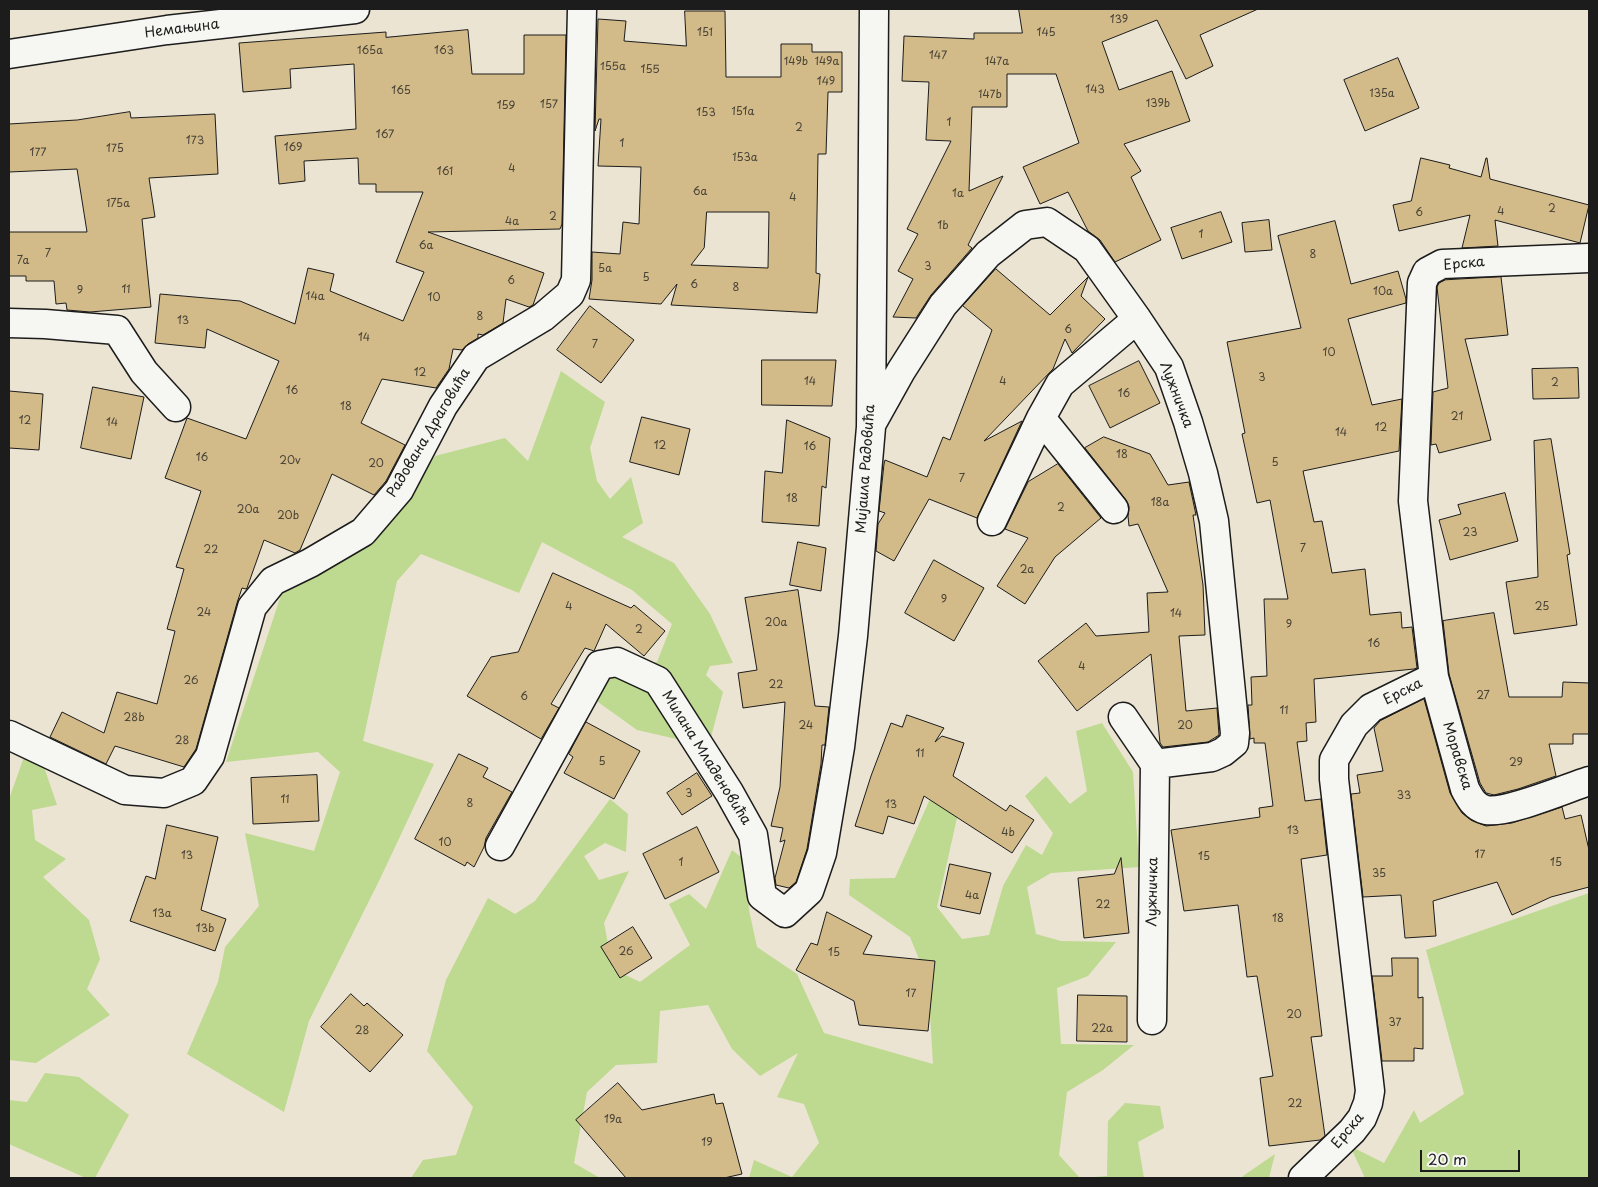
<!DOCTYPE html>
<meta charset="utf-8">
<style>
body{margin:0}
#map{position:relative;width:1598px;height:1187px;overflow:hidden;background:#ebe4d2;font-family:"Playpen Sans",sans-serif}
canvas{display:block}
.frame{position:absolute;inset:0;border:10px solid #1c1c1c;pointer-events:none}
.scale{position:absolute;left:1420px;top:1150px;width:100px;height:22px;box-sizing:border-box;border:2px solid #1c1c1c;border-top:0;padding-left:6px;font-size:15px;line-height:18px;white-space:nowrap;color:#1c1c1c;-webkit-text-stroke:4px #f6f6f2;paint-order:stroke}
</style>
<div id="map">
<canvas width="1598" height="1187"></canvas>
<div class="frame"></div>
<div class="scale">20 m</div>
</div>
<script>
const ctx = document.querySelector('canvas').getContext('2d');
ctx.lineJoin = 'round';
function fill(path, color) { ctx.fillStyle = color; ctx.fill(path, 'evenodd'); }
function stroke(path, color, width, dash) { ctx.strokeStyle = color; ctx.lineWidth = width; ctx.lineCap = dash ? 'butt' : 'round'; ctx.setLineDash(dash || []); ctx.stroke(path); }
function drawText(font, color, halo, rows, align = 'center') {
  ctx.font = font + ' "Playpen Sans",sans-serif'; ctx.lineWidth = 4.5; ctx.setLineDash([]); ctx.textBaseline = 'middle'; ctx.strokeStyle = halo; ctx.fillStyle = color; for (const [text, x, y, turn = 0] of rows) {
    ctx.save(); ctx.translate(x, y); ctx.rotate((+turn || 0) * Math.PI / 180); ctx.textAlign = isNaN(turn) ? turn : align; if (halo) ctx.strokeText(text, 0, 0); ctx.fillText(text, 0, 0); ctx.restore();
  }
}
fill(new Path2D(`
 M 561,371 L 605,402 L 590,448 L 597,481 L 610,499 L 631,477 L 643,523 L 622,537 L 674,563 L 710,614 L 733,663 L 710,666 L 706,675 L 723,692 L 711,737 L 681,740 L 637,730 L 598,702 L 597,674 L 657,662 L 672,624 L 632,590 L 542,542 L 519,593 L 421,554 L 397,581 L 363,741 L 434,764 L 380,879 L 309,1021 L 284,1112 L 187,1054 L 218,982 L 225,947 L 259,906 L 245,833 L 314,851 L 340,772 L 318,752 L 226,762 L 281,595 L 332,564 L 385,526 L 435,456 L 505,438 L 528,461 Z
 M 1102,723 L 1133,772 L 1139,867 L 1051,873 L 1027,887 L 1036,934 L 1061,941 L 1116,942 L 1088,976 L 1057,988 L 1061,1044 L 1134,1045 L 1103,1070 L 1067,1092 L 1059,1155 L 1080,1178 L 1107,1176 L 1108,1121 L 1125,1103 L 1160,1106 L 1164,1128 L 1138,1142 L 1144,1178 L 749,1178 L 754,1160 L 792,1177 L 819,1143 L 804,1104 L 777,1097 L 798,1053 L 760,1076 L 732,1049 L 708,1005 L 660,1011 L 657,1063 L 616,1065 L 587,1092 L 574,1163 L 600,1178 L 411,1178 L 423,1160 L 456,1155 L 473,1107 L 427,1051 L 446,980 L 488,898 L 515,914 L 535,901 L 610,799 L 628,814 L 626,852 L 605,843 L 584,856 L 599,880 L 629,871 L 604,923 L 613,969 L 640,982 L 690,945 L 669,904 L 689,894 L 706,909 L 732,850 L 745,860 L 749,910 L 757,947 L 797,974 L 824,1033 L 933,1064 L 928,981 L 910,937 L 849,895 L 850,879 L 895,878 L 930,799 L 959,809 L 937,907 L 962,939 L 989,935 L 1003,886 L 1026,845 L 1042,855 L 1053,833 L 1025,796 L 1046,776 L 1070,804 L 1087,791 L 1076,731 Z
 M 24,757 L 43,764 L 57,805 L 32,810 L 35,840 L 66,859 L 43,877 L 89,920 L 100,959 L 87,989 L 110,1015 L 36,1063 L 9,1060 L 9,799 Z
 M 1589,893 L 1589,1178 L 1365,1178 L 1350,1146 L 1384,1163 L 1414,1110 L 1420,1123 L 1464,1094 L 1426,950 Z
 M 45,1073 L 79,1077 L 129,1115 L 95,1178 L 86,1178 L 9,1144 L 9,1100 L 27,1102 Z
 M 1275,1154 L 1269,1178 L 1242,1178 L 1243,1176 Z`), '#bed990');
const building = new Path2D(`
 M 1019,9 L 1258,9 L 1200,35 L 1213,66 L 1186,79 L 1157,20 L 1102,42 L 1119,90 L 1172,71 L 1190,121 L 1124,144 L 1141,171 L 1131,177 L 1161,240 L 1115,262 L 1100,240 L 1088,231 L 1068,192 L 1040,204 L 1023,167 L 1079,143 L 1056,74 L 1007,74 L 1007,107 L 972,107 L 969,191 L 1003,176 L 968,245 L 972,248 L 931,295 L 916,318 L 893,317 L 913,279 L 898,271 L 918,234 L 907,229 L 951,141 L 926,140 L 929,82 L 902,81 L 904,36 L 974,39 L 974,33 L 1022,33 Z
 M 685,11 L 725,11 L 726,77 L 781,77 L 781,44 L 812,44 L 812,52 L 842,52 L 842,92 L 828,92 L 826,154 L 818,154 L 816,273 L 820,274 L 817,313 L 671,305 L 677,284 L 661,304 L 589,299 L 592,280 L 592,252 L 620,254 L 623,222 L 639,224 L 641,167 L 598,166 L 601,119 L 599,119 L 595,131 L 598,19 L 626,21 L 624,41 L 686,46 ZM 707,212 L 769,212 L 768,268 L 691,265 L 704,248 Z
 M 468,30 L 472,74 L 524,74 L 524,35 L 566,35 L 562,224 L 560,229 L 428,232 L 544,273 L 533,305 L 529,307 L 506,299 L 503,323 L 483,335 L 478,334 L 478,338 L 468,344 L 462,350 L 453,349 L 449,369 L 436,388 L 382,379 L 361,423 L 405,445 L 386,481 L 374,495 L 332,474 L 300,550 L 295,553 L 264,540 L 247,588 L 246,589 L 242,588 L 237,603 L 196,749 L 184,767 L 115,746 L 106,764 L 50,737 L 62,712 L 104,733 L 117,692 L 157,704 L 175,631 L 167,629 L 184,569 L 176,567 L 201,491 L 165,478 L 187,418 L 246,439 L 279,361 L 207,329 L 205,348 L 155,343 L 160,294 L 240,301 L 295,324 L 308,268 L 334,274 L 330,291 L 403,321 L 424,272 L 396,262 L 423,192 L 376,192 L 376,184 L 359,184 L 358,158 L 304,161 L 305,181 L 279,184 L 275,136 L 356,129 L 354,64 L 290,69 L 291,88 L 243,92 L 239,43 L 386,32 L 386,37 Z
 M 1398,58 L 1419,108 L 1365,131 L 1344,80 Z
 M 130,112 L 131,118 L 215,114 L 218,174 L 149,178 L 155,217 L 142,219 L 151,307 L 90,312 L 67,310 L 66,303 L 56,304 L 54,281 L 26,281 L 26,276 L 9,276 L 9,232 L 87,232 L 77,169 L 9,172 L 9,124 L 77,120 Z
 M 1421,158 L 1450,165 L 1449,168 L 1481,177 L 1486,158 L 1487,158 L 1490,179 L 1589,205 L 1580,243 L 1495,220 L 1498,246 L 1462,248 L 1470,215 L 1399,231 L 1393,205 L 1411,201 Z
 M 1221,212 L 1232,242 L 1182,259 L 1171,228 Z
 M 1269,220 L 1272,250 L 1245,252 L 1242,223 Z
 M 1335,221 L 1351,284 L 1398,271 L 1406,299 L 1406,303 L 1348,319 L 1372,405 L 1402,399 L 1399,451 L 1303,471 L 1314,522 L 1322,521 L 1332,573 L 1365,569 L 1370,615 L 1401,612 L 1402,628 L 1412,627 L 1417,668 L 1414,669 L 1314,679 L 1316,722 L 1306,723 L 1307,741 L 1297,742 L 1305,801 L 1321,799 L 1327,855 L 1301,859 L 1322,1036 L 1311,1037 L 1325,1136 L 1320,1140 L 1269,1146 L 1260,1078 L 1273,1076 L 1257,976 L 1247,977 L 1238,905 L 1184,911 L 1171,830 L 1260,817 L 1259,808 L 1273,806 L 1265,743 L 1254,743 L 1254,738 L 1250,739 L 1248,705 L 1252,705 L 1251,677 L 1267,676 L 1264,599 L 1288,599 L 1270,500 L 1257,503 L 1242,434 L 1245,433 L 1227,342 L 1301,328 L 1278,236 Z
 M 996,269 L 1050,315 L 1088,277 L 1081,296 L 1105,319 L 1072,353 L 1065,339 L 1053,369 L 984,441 L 1022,421 L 977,518 L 929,499 L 894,561 L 876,551 L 878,524 L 885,513 L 879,511 L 884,464 L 885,460 L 927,477 L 943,437 L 950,440 L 992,330 L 963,306 Z
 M 1501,277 L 1508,335 L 1465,339 L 1491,440 L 1439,453 L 1436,444 L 1431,445 L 1433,392 L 1448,388 L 1437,287 L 1439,283 L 1445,280 Z
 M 590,306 L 634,340 L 601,383 L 557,350 Z
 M 762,360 L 836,360 L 832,406 L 762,405 Z
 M 1139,361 L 1160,403 L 1110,428 L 1089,386 Z
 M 1578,368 L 1579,398 L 1533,399 L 1532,369 Z
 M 93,387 L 144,397 L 131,459 L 81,448 Z
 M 9,391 L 43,394 L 39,450 L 9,448 Z
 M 642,417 L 690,429 L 679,475 L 630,462 Z
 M 787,420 L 830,438 L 826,488 L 822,486 L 819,526 L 762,522 L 765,471 L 782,473 Z
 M 1104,437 L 1150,454 L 1168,485 L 1189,482 L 1196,515 L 1193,515 L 1203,585 L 1205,635 L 1179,636 L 1186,711 L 1217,708 L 1219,735 L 1208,742 L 1163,747 L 1160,743 L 1151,654 L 1077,711 L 1038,661 L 1086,623 L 1096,636 L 1149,632 L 1147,593 L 1168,592 L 1138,524 L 1129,526 L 1128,516 L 1129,507 L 1126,500 L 1085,448 Z
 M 1551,439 L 1570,554 L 1567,555 L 1577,625 L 1514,634 L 1506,582 L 1538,577 L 1534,441 Z
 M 1058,464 L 1101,518 L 1055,557 L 1025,604 L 997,586 L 1028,538 L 1005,529 L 1028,482 Z
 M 1505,493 L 1518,541 L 1450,560 L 1439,520 L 1461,514 L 1458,505 Z
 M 798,542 L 826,548 L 821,591 L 790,585 Z
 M 934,560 L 984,588 L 954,641 L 905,613 Z
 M 553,573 L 631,608 L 634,605 L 665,631 L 644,656 L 606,624 L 594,651 L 585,648 L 551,704 L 559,708 L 541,739 L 467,696 L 491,657 L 518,652 Z
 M 798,590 L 815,706 L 829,707 L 825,745 L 822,745 L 821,764 L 807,849 L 796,882 L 789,888 L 776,885 L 775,878 L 785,840 L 780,842 L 783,828 L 771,826 L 780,787 L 785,702 L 743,708 L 738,673 L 757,670 L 745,598 Z
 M 1494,613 L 1509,697 L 1562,697 L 1563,682 L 1589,683 L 1589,734 L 1573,734 L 1573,744 L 1549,744 L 1556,776 L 1518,789 L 1494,795 L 1486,793 L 1480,783 L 1449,674 L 1443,621 Z
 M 1424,699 L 1450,793 L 1462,813 L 1471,820 L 1486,826 L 1512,823 L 1562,807 L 1565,819 L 1581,815 L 1589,850 L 1589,887 L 1551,897 L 1512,915 L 1497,882 L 1433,901 L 1436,936 L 1405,938 L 1401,895 L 1363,897 L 1351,794 L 1360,793 L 1357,775 L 1383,771 L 1374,728 L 1380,721 Z
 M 907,715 L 944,728 L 935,742 L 942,736 L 964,743 L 953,776 L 1006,811 L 1010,805 L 1034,820 L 1012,853 L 924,796 L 914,824 L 888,816 L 883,834 L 855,826 L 871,776 L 891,723 L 902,727 Z
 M 586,722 L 640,751 L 614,799 L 564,773 L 573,757 L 569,754 Z
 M 459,754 L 488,768 L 483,777 L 512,792 L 486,838 L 484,847 L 474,867 L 467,862 L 465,866 L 415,839 Z
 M 697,773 L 712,796 L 682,815 L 667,793 Z
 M 317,775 L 319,821 L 253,824 L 251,778 Z
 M 167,825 L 218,837 L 201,910 L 226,919 L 215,951 L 130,921 L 146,876 L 155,879 Z
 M 697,827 L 719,872 L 665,899 L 643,854 Z
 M 1121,858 L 1129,933 L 1084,938 L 1078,878 L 1114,874 Z
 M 950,864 L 991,873 L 980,914 L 941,906 Z
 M 827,912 L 872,936 L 863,954 L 935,961 L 928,1031 L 859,1025 L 854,1001 L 796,970 L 811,943 L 817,945 Z
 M 633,927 L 652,958 L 620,978 L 601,947 Z
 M 1392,958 L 1418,958 L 1418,998 L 1423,997 L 1423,1049 L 1414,1048 L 1414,1061 L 1382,1061 L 1372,976 L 1392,976 Z
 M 351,994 L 364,1006 L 367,1003 L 403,1035 L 370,1072 L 321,1027 Z
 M 1078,995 L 1127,996 L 1127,1042 L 1077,1041 Z
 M 618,1083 L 642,1110 L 714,1094 L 716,1104 L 723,1103 L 742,1174 L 724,1178 L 626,1178 L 576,1120 Z`);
fill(building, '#d2ba89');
stroke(building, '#1c1c1c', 1);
const minor = new Path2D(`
 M 9,323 L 45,324 L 117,330 L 144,372 L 176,407
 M 1041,418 L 1114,509
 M 872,423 L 901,371 L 943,305 L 988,254 L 1025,225 L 1047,222 L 1087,249 L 1137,319 L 1169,367 L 1188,422 L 1203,473 L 1214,521 L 1235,733 L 1234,743 L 1223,752 L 1212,757 L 1155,764 L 1152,1020
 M 992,521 L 1041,418 L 1060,384 L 1137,319
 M 1434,677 L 1465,789 C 1470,798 1474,807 1486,810 C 1507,814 1567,788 1589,781
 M 1123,717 L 1155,764
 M 9,735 L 125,790 L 164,793 L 193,781 L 210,756 L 252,607 L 273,581 L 310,563 L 363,532 L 399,490 L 443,406 L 476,357 L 543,317 L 570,294 L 576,280 L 582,9
 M 500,846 L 600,665 L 617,662 L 658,681 L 729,792 L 753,835 L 762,896 L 785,913 L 809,891 L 822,853 L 840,747 L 853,636 L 871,427 L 874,9
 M 1303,1178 L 1352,1131 L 1362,1118 L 1368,1103 L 1370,1091 L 1334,779 L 1334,760 L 1354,725 L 1371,708 L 1434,677 L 1413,501 L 1422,283 L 1427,272 L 1442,264 L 1589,258`);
const major = new Path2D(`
 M 9,54 L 167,30 L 355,9`);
stroke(minor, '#1c1c1c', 31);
stroke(major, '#1c1c1c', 31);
stroke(minor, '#f6f6f2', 28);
stroke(major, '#f6f6f2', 28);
drawText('11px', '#4a4437', null, [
 ["139",1119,20],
 ["151",705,33],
 ["145",1046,33],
 ["165a",370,51],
 ["163",444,51],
 ["147",938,56],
 ["149b",796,62],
 ["149a",827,62],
 ["147a",997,62],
 ["155a",613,67],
 ["155",650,70],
 ["149",826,82],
 ["143",1095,90],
 ["165",401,91],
 ["135a",1382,94],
 ["147b",990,95],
 ["139b",1158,104],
 ["157",549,105],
 ["159",506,106],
 ["151a",743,112],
 ["153",706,113],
 ["1",949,123],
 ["2",799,128],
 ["167",385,135],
 ["173",195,141],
 ["1",622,144],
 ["169",293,148],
 ["175",115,149],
 ["177",38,153],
 ["153a",745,158],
 ["4",512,169],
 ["161",445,172],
 ["6a",700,192],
 ["1a",958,194],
 ["4",793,198],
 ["175a",118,204],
 ["2",1552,209],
 ["4",1501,212],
 ["6",1419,213],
 ["2",553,217],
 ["4a",512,222],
 ["1b",943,226],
 ["1",1201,235],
 ["6a",426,246],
 ["7",48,254],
 ["8",1313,255],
 ["7a",23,261],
 ["3",928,267],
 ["5a",605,269],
 ["5",646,278],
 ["6",511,281],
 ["6",694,285],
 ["8",736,288],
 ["11",126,290],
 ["9",80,291],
 ["10a",1383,292],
 ["14a",315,297],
 ["10",434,298],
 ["8",480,317],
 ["13",183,321],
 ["6",1068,330],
 ["14",364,338],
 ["7",595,345],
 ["10",1329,353],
 ["12",420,373],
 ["3",1262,378],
 ["14",810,382],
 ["4",1003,382],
 ["2",1555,383],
 ["16",292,391],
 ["16",1124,394],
 ["18",346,407],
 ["21",1457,417],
 ["12",25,421],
 ["14",112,423],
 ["12",1381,428],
 ["14",1341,433],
 ["12",660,446],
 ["16",810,447],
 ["18",1122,455],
 ["16",202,458],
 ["20v",290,461],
 ["5",1275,463],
 ["20",376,464],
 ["7",962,479],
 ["18",792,499],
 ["18a",1160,503],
 ["2",1061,508],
 ["20a",248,510],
 ["20b",288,516],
 ["23",1470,533],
 ["7",1303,549],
 ["22",211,550],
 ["2a",1027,570],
 ["9",944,600],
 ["4",569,607],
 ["25",1542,607],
 ["24",204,613],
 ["14",1176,614],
 ["20a",776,623],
 ["9",1289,625],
 ["2",639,630],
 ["16",1374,644],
 ["4",1082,667],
 ["26",191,681],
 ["22",776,685],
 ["27",1483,696],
 ["6",524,697],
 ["11",1284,711],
 ["28b",134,718],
 ["24",806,726],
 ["20",1185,726],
 ["28",182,741],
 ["11",920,754],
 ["5",602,762],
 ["29",1516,763],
 ["3",689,794],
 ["33",1404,796],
 ["11",285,800],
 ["8",470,804],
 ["13",891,805],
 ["13",1293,831],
 ["4b",1008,833],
 ["10",445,843],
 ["17",1480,855],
 ["13",187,856],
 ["15",1204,857],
 ["1",681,863],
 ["15",1556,863],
 ["35",1379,874],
 ["4a",972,896],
 ["22",1103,905],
 ["13a",162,914],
 ["18",1278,919],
 ["13b",205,929],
 ["26",626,952],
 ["15",834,953],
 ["17",911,994],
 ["20",1294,1015],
 ["37",1395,1023],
 ["22a",1102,1029],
 ["28",362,1031],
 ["22",1295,1104],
 ["19a",613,1120],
 ["19",707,1143]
]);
drawText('14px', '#1c1c1c', '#f6f6f2', [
 ["Немањина",182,29,-7],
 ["Ерска",1464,264,-5],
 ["Лужничка",1176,395,69],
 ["Радована Драговића",429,433,-59],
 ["Мијаила Радовића",866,469,-86],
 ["Ерска",1403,692,-27],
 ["Моравска",1457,756,73],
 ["Милана Младеновића",706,758,58],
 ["Лужничка",1153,892,-89],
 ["Ерска",1348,1131,-50]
]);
</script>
